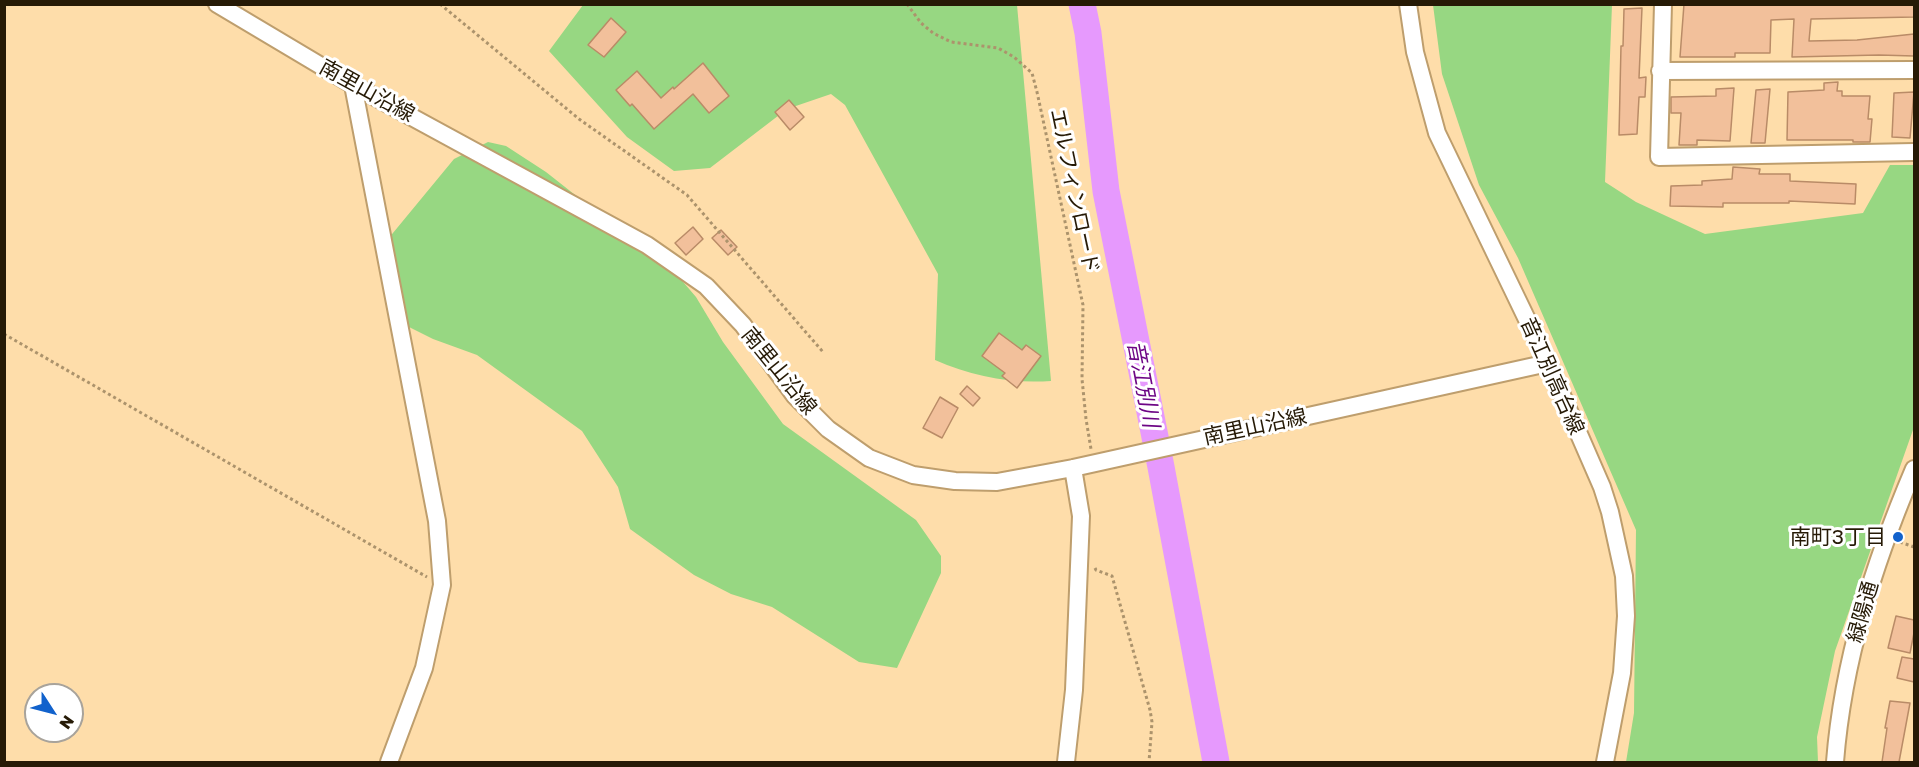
<!DOCTYPE html>
<meta charset="utf-8">
<style>
body{margin:0}
#map{position:relative;width:1919px;height:767px;overflow:hidden;background:#feddaa;font-family:"Golos Text",sans-serif}
canvas{display:block}
.frame{position:absolute;inset:0;border:6px solid #261a06;pointer-events:none}
.north{position:absolute;left:24px;top:683px;width:60px;height:60px;box-sizing:border-box;background:#fff;border:2px solid #a8a39b;border-radius:50%;rotate:126deg;font-size:16px;font-weight:700;line-height:24px;text-align:center;color:#261a06}
.north::after{content:'';display:block;margin:auto;width:21px;height:27px;background:#1262cc;clip-path:polygon(50% 0,100% 100%,50% 72%,0 100%)}
</style>
<div id="map">
<canvas width="1919" height="767"></canvas>
<div class="frame"></div>
<div class="north">N</div>
</div>
<script>
const ctx = document.querySelector('canvas').getContext('2d');
ctx.lineJoin = 'round';
function fill(path, color) { ctx.fillStyle = color; ctx.fill(path, 'evenodd'); }
function stroke(path, color, width, dash) { ctx.strokeStyle = color; ctx.lineWidth = width; ctx.lineCap = dash ? 'butt' : 'round'; ctx.setLineDash(dash || []); ctx.stroke(path); }
function drawText(font, color, halo, rows, align = 'center') {
  ctx.font = font + ' "Golos Text","Noto Sans JP",sans-serif'; ctx.lineWidth = 6; ctx.setLineDash([]); ctx.textBaseline = 'middle'; ctx.strokeStyle = halo; ctx.fillStyle = color; for (const [text, x, y, turn = 0] of rows) {
    ctx.save(); ctx.translate(x, y); ctx.rotate((+turn || 0) * Math.PI / 180); ctx.textAlign = isNaN(turn) ? turn : align; if (halo) ctx.strokeText(text, 0, 0); ctx.fillText(text, 0, 0); ctx.restore();
  }
}
fill(new Path2D(`
 M 583,5 L 1017,5 L 1051,381 C 1011,384 972,376 935,360 L 938,274 L 845,105 L 831,94 L 787,109 L 710,168 L 674,171 L 627,137 L 549,51 Z
 M 1433,5 L 1612,5 L 1605,182 L 1636,202 L 1705,234 L 1863,213 L 1890,165 L 1914,165 L 1914,427 L 1835,651 L 1817,737 L 1818,762 L 1626,762 L 1634,713 L 1636,530 L 1518,258 L 1479,185 L 1442,74 Z
 M 488,142 L 506,146 L 546,172 L 678,276 L 696,297 L 723,342 L 783,424 L 916,520 L 941,556 L 941,573 L 897,668 L 859,662 L 772,607 L 731,594 L 694,575 L 630,529 L 618,487 L 582,431 L 477,355 L 433,339 L 393,319 L 388,239 L 454,159 Z`), '#97d782');
stroke(new Path2D(`
 M 1082,4 L 1088,33 L 1106,191 L 1161,467 L 1216,762`), '#e699fd', 27);
const building = new Path2D(`
 M 1684,4 L 1914,4 L 1914,17 L 1811,19 L 1809,41 L 1857,40 L 1914,34 L 1914,56 L 1879,55 L 1792,57 L 1794,19 L 1771,20 L 1770,53 L 1735,53 L 1735,57 L 1680,57 Z
 M 1642,8 L 1639,78 L 1646,77 L 1645,97 L 1639,97 L 1637,134 L 1619,135 L 1621,46 L 1623,46 L 1624,9 Z
 M 611,18 L 626,32 L 604,57 L 588,45 Z
 M 703,63 L 729,96 L 709,113 L 693,94 L 654,129 L 632,104 L 630,106 L 616,90 L 637,71 L 661,98 L 673,87 L 674,89 Z
 M 1838,82 L 1837,91 L 1842,91 L 1842,96 L 1870,96 L 1868,119 L 1872,119 L 1870,142 L 1853,142 L 1853,140 L 1787,140 L 1788,92 L 1824,90 L 1824,83 Z
 M 1734,88 L 1730,141 L 1697,140 L 1697,145 L 1679,145 L 1681,113 L 1671,113 L 1671,97 L 1716,96 L 1716,89 Z
 M 1770,89 L 1765,143 L 1751,143 L 1756,90 Z
 M 1914,92 L 1910,138 L 1892,137 L 1894,93 Z
 M 789,100 L 804,117 L 790,130 L 775,112 Z
 M 1733,167 L 1760,169 L 1759,174 L 1790,174 L 1790,181 L 1856,184 L 1855,204 L 1789,201 L 1789,203 L 1723,203 L 1723,207 L 1670,206 L 1671,186 L 1702,185 L 1702,181 L 1732,179 Z
 M 693,227 L 703,239 L 686,255 L 675,243 Z
 M 721,230 L 737,247 L 728,255 L 712,238 Z
 M 999,333 L 1022,350 L 1026,345 L 1041,356 L 1017,388 L 1002,376 L 1005,373 L 982,356 Z
 M 967,386 L 980,398 L 973,406 L 960,394 Z
 M 940,397 L 958,408 L 942,438 L 923,428 Z
 M 1896,616 L 1914,620 L 1914,633 L 1910,653 L 1888,648 Z
 M 1902,657 L 1914,659 L 1914,682 L 1897,678 Z
 M 1890,701 L 1910,703 L 1899,762 L 1882,762 L 1887,728 L 1885,728 Z`);
fill(building, '#f2c09b');
stroke(building, '#b98b67', 1.5);
const minor = new Path2D(`
 M 217,4 L 353,85 L 647,245 L 706,286 L 743,325 L 795,396 L 828,429 L 869,458 L 913,475 L 955,481 L 997,482 L 1073,468 L 1548,363
 M 1408,4 L 1415,52 L 1437,133 L 1548,363 L 1602,487 L 1610,512 L 1624,576 L 1626,616 L 1622,673 L 1605,762
 M 1663,4 L 1659,157 L 1914,152
 M 1660,71 L 1914,70
 M 353,85 L 437,521 L 442,585 L 424,668 L 389,762
 M 1066,762 L 1074,690 L 1081,516 L 1073,468
 M 1835,762 C 1843,660 1874,563 1914,469`);
stroke(minor, '#be9e6d', 20);
stroke(new Path2D(`
 M 440,4 L 579,119 L 687,195 L 823,352
 M 907,4 L 921,23 L 933,33 L 951,42 L 998,48 L 1014,57 L 1032,73 L 1037,92 L 1083,305 L 1082,379 L 1086,419 L 1091,449
 M 4,334 L 427,577
 M 1900,542 L 1914,547
 M 1095,568 L 1096,570 L 1112,576 L 1150,710 L 1152,722 L 1149,762`), '#ac936c', 3, [3, 3]);
stroke(minor, '#fff', 16);
for (const [x, y, r, color] of [
 [1898,537,6,"#1262cc"]
]) { const dot = new Path2D(); dot.arc(x, y, r, 0, 2 * Math.PI); ctx.fillStyle = color; ctx.fill(dot); stroke(dot, '#fff', 2); }
drawText('21px', '#261a06', '#fff', [
 ["南里山沿線",367,91,29],
 ["エルフィンロード",1074,191,78],
 ["南里山沿線",779,371,51],
 ["音江別高台線",1552,376,66],
 ["南里山沿線",1255,427,-12],
 ["緑陽通",1863,612,-74]
]);
drawText('21px', '#261a06', '#fff', [
 ["南町3丁目",1886,537]
], 'right');
drawText('italic 22px', '#6d0585', '#fff', [
 ["音江別川",1143,384,79]
]);
</script>
